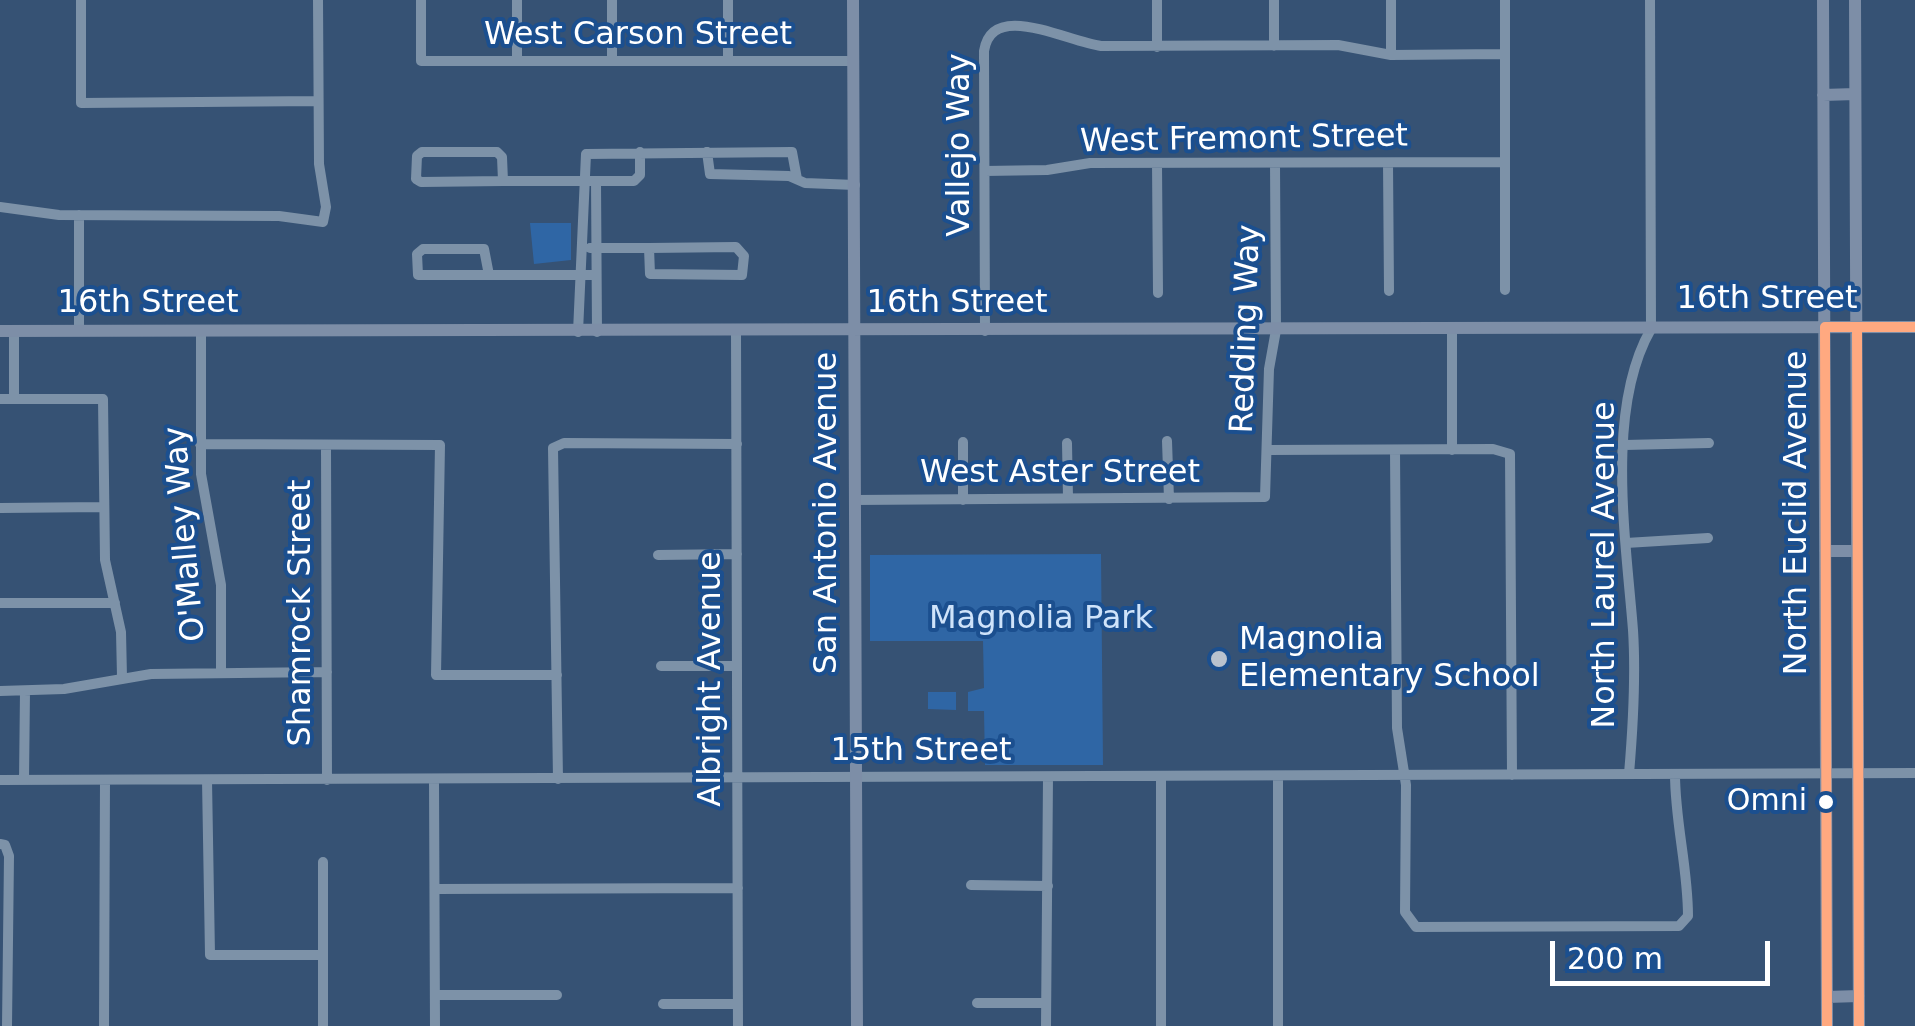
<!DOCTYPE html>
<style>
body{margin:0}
#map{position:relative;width:1915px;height:1026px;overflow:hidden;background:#365274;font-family:"DejaVu Sans",sans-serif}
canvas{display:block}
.scale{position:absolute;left:1550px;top:941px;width:220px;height:45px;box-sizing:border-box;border:5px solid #fff;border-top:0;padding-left:12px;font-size:30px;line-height:35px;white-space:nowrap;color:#fff;-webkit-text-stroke:8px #1b4f8f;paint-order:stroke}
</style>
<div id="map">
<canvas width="1915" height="1026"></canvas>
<div class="scale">200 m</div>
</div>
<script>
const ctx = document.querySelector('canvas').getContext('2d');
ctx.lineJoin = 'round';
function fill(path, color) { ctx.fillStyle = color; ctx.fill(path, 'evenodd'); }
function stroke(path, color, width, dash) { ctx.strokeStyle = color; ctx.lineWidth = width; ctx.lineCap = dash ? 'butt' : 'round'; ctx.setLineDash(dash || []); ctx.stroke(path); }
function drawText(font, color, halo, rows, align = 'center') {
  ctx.font = font + ' "DejaVu Sans",sans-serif'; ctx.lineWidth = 8; ctx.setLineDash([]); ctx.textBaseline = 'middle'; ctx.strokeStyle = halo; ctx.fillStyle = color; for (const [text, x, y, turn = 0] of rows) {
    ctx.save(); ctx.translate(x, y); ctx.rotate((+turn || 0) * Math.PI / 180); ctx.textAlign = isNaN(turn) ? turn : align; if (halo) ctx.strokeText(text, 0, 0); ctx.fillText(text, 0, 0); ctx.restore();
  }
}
fill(new Path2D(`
 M 530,223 L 571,223 L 571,260 L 534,264 Z
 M 1101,554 L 1103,765 L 985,765 L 984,711 L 968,711 L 968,692 L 984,688 L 983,641 L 870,641 L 870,555 Z
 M 928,692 L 956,692 L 956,710 L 928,709 Z`), '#2f66a5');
stroke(new Path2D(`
 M 81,0 L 81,103 L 318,101
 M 421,0 L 421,61 L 854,61
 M 517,0 L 517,61
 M 612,0 L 612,61
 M 728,0 L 728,61
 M 1157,0 L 1157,47
 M 1274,0 L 1274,46
 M 1391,0 L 1391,55
 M 422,152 L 497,152 L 502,157 L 503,181 L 421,182 L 416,179 L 417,156 Z
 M 707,152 L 710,174 L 789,176 L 805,183 L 855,185
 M 1157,163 L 1158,293
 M 1388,163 L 1389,291
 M 985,171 L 1047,170 L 1090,163 L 1505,162
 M 503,181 L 634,181 L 640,175 L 640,152
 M 596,181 L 597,332
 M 0,207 L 59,215 L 279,216 L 323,222 L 326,207 L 319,164 L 318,0
 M 736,247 L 744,256 L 742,275 L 650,274 L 649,248 Z
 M 590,248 L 649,248
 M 423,249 L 484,249 L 489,275 L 418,275 L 417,254 Z
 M 489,275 L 591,275
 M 1505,290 L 1505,0
 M 14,331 L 14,399
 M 79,331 L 79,215
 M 201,331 L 201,474 L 221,585 L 221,673
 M 985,331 L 984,51 C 992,0 1065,41 1101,46 L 1338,45 L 1391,55 L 1504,54
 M 578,332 L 586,154 L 792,152 L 797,179
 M 736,332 L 738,1026
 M 0,399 L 103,399 L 105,560 L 121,632 L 122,677
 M 1167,441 L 1169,499
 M 963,442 L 963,500
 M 1067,443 L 1068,498
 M 200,444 L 440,445 L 436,675 L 557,675
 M 326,445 L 327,780
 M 1625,445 L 1709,443
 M 1268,450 L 1493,449 L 1510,454 L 1512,775
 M 1395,450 L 1397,728 L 1406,785 L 1405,912 L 1416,927 L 1679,926 L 1688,916 C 1688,868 1675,822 1675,774
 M 1452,450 L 1452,329
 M 855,500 L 1265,497 L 1269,369 L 1276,330 L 1275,163
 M 0,508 L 104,507
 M 1626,543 L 1708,538
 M 658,555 L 737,554
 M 0,603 L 115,603
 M 661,666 L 737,666
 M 0,691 L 64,689 L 151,674 L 327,672
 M 1629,774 C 1633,727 1636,677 1633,630 C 1626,540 1605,409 1651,329 L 1650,0
 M 1161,776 L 1161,1026
 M 1278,776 L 1278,1026
 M 434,779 L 435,1026
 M 558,779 L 553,448 L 564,443 L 737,444
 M 0,780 L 1915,773
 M 24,780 L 25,691
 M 207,780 L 210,955 L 323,955
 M 0,844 L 5,845 L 9,856 L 7,1026
 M 323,862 L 323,1026
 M 971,885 L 1048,886
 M 435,889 L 738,888
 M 435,995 L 557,995
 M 977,1003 L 1046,1003
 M 663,1004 L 738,1004
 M 104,1026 L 105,780
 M 1046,1026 L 1048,777`), '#7d92a8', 10);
stroke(new Path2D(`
 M 853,0 L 857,1026
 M 1823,0 L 1827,1026
 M 1855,0 L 1859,1026
 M 1823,95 L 1855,94
 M 0,331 L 1915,327
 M 1825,551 L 1857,551
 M 1827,997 L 1859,996`), '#7d8ea7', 12);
stroke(new Path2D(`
 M 1857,327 L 1859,1026
 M 1827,1026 L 1825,327 L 1915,327`), '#ffa980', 10);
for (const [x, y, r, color] of [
 [1219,659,10,"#b9c2ce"],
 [1826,802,9,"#fff"]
]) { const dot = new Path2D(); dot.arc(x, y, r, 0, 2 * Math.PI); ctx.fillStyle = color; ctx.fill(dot); stroke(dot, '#1b4f8f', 4); }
drawText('30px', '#fff', '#1b4f8f', [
 ["Omni",1807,802]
], 'right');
drawText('32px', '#fff', '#1b4f8f', [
 ["West Carson Street",638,36],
 ["West Fremont Street",1244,140,-1],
 ["Vallejo Way",961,145,-90],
 ["16th Street",1767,300],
 ["16th Street",148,304],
 ["16th Street",957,304],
 ["Redding Way",1247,329,-88],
 ["West Aster Street",1060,474],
 ["San Antonio Avenue",828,513,-90],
 ["North Euclid Avenue",1798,513,-90],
 ["O'Malley Way",186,534,-95],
 ["North Laurel Avenue",1606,565,-90],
 ["Shamrock Street",302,613,-90],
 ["Albright Avenue",712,679,-90],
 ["15th Street",921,752]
]);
drawText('32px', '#cfe3fa', '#1b4f8f', [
 ["Magnolia Park",1041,620]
]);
drawText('32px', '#fff', '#1b4f8f', [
 ["Magnolia",1239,641],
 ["Elementary School",1239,678]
], 'left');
</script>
